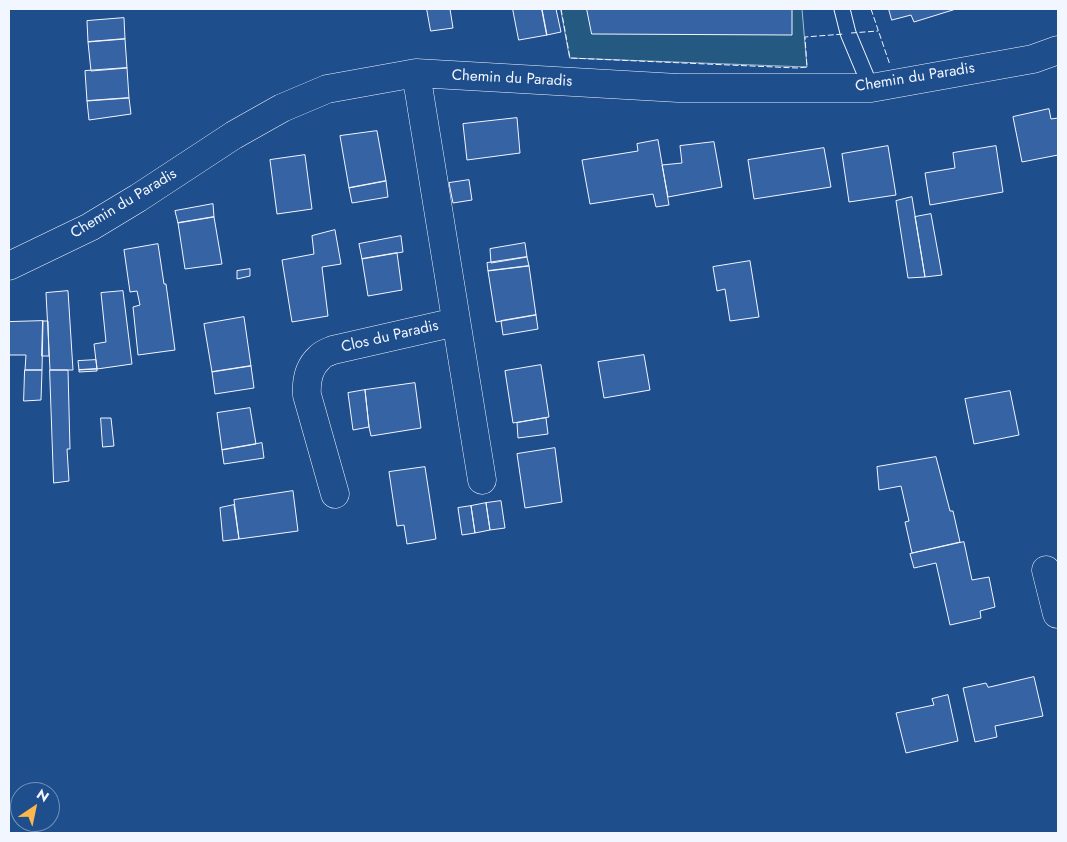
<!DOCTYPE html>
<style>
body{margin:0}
#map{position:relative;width:1067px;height:842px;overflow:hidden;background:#1f4e8c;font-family:Jost,sans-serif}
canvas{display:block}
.frame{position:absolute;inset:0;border:10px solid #f2f6ff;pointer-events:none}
.north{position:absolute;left:10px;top:782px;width:50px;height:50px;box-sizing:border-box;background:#1f4e8c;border:1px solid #7391ba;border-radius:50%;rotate:34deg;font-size:14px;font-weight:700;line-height:20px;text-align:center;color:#f2f6ff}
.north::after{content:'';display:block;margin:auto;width:18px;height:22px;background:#ffb74d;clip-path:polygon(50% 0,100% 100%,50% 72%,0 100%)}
</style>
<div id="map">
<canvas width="1067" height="842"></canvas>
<div class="frame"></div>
<div class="north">N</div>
</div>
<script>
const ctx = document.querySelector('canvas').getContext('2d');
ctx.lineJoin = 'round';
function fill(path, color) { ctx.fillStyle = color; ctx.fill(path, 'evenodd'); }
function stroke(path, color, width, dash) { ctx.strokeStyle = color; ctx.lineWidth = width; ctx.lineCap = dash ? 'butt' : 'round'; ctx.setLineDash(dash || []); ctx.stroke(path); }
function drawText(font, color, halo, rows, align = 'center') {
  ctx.font = font + ' Jost,sans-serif'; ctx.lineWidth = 4; ctx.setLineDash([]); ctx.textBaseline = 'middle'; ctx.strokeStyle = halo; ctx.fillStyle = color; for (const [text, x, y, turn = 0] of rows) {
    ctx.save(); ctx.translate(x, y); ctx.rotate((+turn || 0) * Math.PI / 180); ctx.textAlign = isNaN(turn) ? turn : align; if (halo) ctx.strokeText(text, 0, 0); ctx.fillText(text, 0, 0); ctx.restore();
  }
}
const green = new Path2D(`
 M 561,9 L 802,9 L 807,67 L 570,58 Z`);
fill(green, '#245a82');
stroke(green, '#a8bbd7', 1);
const building = new Path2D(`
 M 427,9 L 450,9 L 453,28 L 431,31 Z
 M 513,9 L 542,9 L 547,35 L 519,40 Z
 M 542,9 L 556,9 L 561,32 L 547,35 Z
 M 587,9 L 792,9 L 792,35 L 592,34 Z
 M 889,9 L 956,9 L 914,22 L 911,15 L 892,20 Z
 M 124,18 L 125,39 L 88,42 L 87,21 Z
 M 125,39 L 127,68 L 91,71 L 88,42 Z
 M 127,68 L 129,98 L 87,101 L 85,71 Z
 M 129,98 L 131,114 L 89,120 L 87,101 Z
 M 1049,109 L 1051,119 L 1058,118 L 1058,155 L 1022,162 L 1013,117 Z
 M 517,118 L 520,153 L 467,160 L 463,124 Z
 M 377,131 L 386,181 L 349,188 L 340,136 Z
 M 658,140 L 669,205 L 656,207 L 653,194 L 590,204 L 582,160 L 638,151 L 637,144 Z
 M 714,142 L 722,187 L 668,197 L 662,165 L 682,163 L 680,146 Z
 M 888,146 L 896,195 L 849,202 L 842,154 Z
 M 996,146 L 1003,192 L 930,205 L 925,173 L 955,168 L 953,153 Z
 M 824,148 L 831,187 L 754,199 L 748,160 Z
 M 305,155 L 312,209 L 277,214 L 270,160 Z
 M 469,180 L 472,200 L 453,203 L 449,183 Z
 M 386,181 L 388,197 L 352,203 L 349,188 Z
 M 912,197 L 925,277 L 908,278 L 896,201 Z
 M 213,204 L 214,217 L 178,223 L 175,211 Z
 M 931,214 L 942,275 L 925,277 L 915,217 Z
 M 214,217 L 222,264 L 185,269 L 178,223 Z
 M 335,230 L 341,264 L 322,267 L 328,316 L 292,322 L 282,260 L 314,254 L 312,236 Z
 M 401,236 L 403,252 L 362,259 L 359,244 Z
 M 525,243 L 527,257 L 491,263 L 490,249 Z
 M 158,244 L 164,284 L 166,284 L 175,350 L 138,355 L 133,307 L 140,305 L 137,291 L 130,292 L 124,250 Z
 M 397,253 L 402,290 L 368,296 L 362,259 Z
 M 527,257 L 529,266 L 488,271 L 487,263 Z
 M 750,261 L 759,317 L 730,321 L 725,289 L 717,291 L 713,267 Z
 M 529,266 L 536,315 L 496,322 L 488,271 Z
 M 250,269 L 250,276 L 237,279 L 237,271 Z
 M 68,291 L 73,370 L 50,370 L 46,293 Z
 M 123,291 L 132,364 L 97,369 L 94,344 L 106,342 L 101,293 Z
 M 536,315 L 538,329 L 503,335 L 501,321 Z
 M 244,317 L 251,366 L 212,372 L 204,324 Z
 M 43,321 L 48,321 L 49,356 L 42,356 Z
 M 43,321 L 42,370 L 25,370 L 26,355 L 9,355 L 9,322 Z
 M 644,355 L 650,390 L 604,398 L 598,362 Z
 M 96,360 L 97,369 L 79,370 L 78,361 Z
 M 541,365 L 549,417 L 513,423 L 505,371 Z
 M 251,366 L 254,388 L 215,394 L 212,372 Z
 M 97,369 L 97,371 L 79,372 L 79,370 Z
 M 25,370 L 42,370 L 41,400 L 24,401 Z
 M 50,370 L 68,370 L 70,449 L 67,449 L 69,481 L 54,483 Z
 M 415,383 L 421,428 L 371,436 L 369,427 L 365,390 Z
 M 365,390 L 369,427 L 353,430 L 348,393 Z
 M 1010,391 L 1019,435 L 974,444 L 965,399 Z
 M 250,408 L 256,444 L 222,450 L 217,413 Z
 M 101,418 L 111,418 L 114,446 L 103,447 Z
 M 546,418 L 548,434 L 518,438 L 517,423 Z
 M 262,443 L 264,458 L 224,464 L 222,450 Z
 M 555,448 L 562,502 L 525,508 L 517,454 Z
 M 936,457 L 950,511 L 953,511 L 960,542 L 912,553 L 905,522 L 909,521 L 901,486 L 879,490 L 877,467 Z
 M 425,467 L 436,539 L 407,544 L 404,525 L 397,526 L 389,472 Z
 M 293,491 L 298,531 L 239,539 L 234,500 Z
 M 501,501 L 505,528 L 490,530 L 486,503 Z
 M 486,503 L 490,530 L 475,533 L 471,506 Z
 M 234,505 L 239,539 L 223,541 L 220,508 Z
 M 471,506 L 475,533 L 462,535 L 458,508 Z
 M 964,542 L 972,580 L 989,577 L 995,607 L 980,611 L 981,618 L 950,625 L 936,563 L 914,568 L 910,554 Z
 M 1034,677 L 1043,716 L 995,726 L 997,737 L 975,742 L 963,688 L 986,683 L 988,687 Z
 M 948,695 L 958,741 L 906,753 L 896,713 L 934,705 L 932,699 Z`);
fill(building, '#3563a3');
stroke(building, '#f2f6ff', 1);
const lane = new Path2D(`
 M 842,9 L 848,33 L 871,88`);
const street = new Path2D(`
 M 416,73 L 482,480
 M 9,266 L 90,227 L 138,198 L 234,135 L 282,108 L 327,89 L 416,73 L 678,88 L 871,88 L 1033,59 L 1058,50
 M 335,494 L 307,395 C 306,381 308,368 319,358 C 322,354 328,352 333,350 L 456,322
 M 1046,570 L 1057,614 L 1058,614`);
stroke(lane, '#f2f6ff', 17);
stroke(street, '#f2f6ff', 29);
stroke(lane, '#1f4e8c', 15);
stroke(street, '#1f4e8c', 28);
stroke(new Path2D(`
 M 561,9 L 570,58 L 797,68 L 807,67 L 805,37 L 844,34
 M 871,9 L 890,65
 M 851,33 L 878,31`), '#f2f6ff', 1, [6, 2.5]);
drawText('15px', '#f2f6ff', '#1f4e8c', [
 ["Chemin du Paradis",915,78,-9],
 ["Chemin du Paradis",512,79,3],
 ["Chemin du Paradis",124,204,-31],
 ["Clos du Paradis",390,337,-13]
]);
</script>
